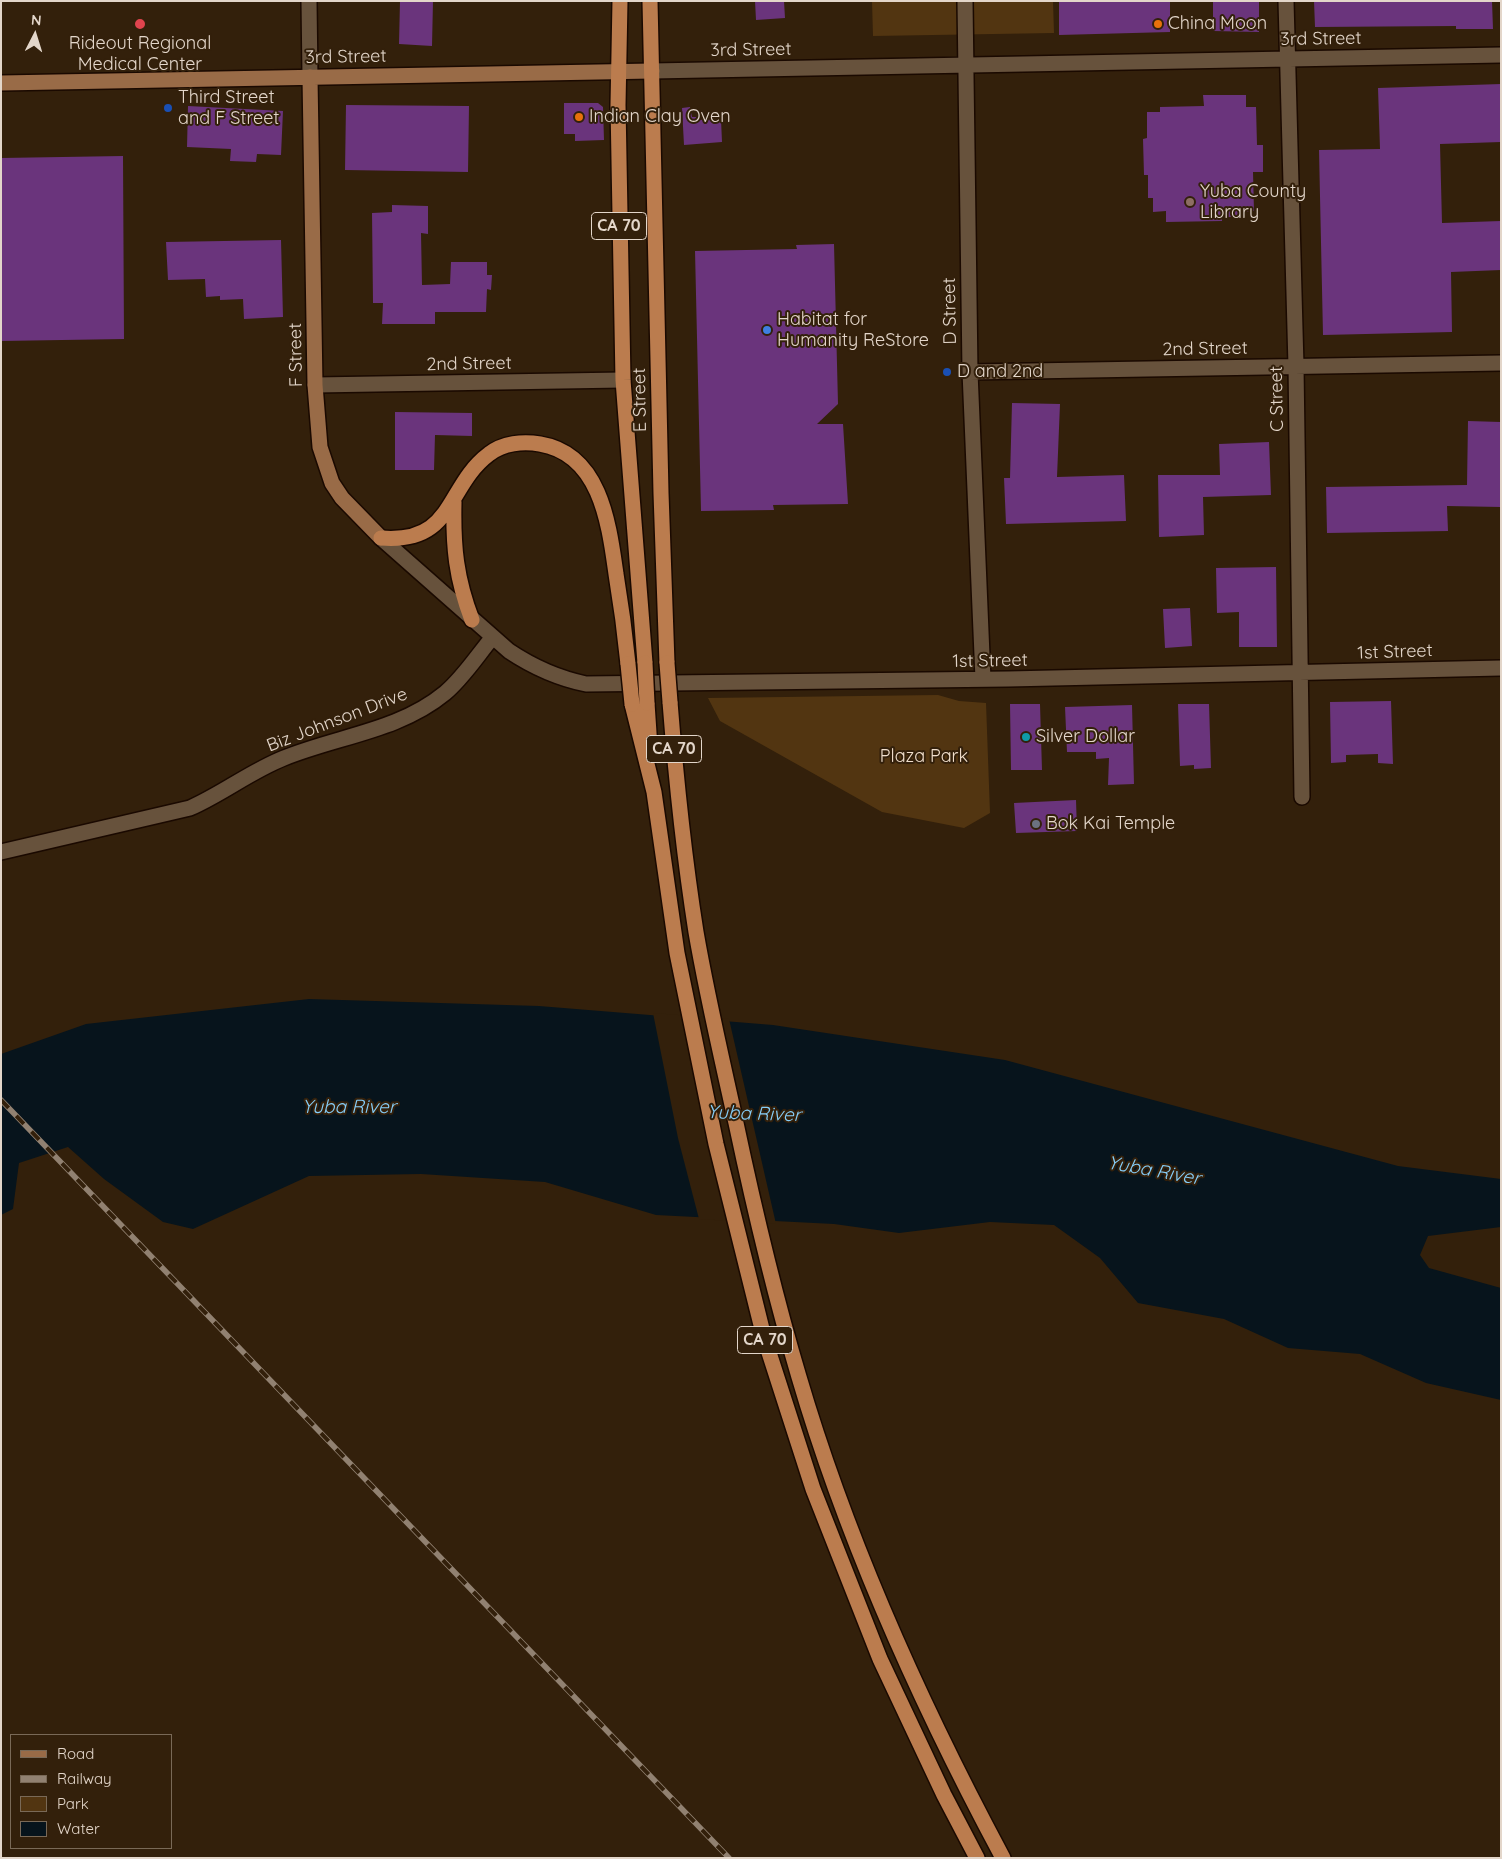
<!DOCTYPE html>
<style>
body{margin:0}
#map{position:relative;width:1502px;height:1859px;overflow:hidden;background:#33200b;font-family:Quicksand,sans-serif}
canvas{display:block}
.frame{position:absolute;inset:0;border:2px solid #e3d6ca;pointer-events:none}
.legend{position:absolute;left:10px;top:1734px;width:162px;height:115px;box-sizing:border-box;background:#33200b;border:1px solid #796957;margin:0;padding:6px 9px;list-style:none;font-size:15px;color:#e3d6ca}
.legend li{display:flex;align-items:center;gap:10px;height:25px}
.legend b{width:25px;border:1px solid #796957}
.north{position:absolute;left:10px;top:10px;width:50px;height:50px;-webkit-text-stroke:4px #33200b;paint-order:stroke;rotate:5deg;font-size:14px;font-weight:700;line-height:20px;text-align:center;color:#e3d6ca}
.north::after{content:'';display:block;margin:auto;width:18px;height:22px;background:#e3d6ca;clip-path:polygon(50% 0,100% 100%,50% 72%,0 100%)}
</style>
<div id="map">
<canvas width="1502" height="1859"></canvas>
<div class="frame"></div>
<ul class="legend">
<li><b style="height:6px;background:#996b47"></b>Road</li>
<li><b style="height:6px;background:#918171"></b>Railway</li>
<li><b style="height:14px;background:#523511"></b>Park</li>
<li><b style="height:14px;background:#07141c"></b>Water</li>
</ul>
<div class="north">N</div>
</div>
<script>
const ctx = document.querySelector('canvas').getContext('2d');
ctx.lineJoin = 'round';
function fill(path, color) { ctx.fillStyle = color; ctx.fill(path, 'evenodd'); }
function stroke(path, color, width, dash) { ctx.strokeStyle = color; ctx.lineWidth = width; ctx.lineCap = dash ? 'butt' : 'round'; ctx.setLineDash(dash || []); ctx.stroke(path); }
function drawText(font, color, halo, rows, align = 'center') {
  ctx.font = font + ' Quicksand,sans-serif'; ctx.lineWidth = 4; ctx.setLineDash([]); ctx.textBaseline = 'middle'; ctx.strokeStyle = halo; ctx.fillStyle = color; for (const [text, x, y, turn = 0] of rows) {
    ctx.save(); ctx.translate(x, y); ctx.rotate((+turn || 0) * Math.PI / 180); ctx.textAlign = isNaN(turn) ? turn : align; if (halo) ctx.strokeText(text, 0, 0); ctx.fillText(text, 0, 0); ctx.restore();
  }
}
fill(new Path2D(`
 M 872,1 L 1053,1 L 1054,33 L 873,36 Z
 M 938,695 L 959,701 L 986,703 L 990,813 L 964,828 L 882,812 L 720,721 L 708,698 Z`), '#523511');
fill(new Path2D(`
 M 309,999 L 539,1006 L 773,1025 L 1005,1060 L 1398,1166 L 1501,1179 L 1501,1227 L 1428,1236 L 1420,1255 L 1429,1268 L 1501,1288 L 1501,1400 L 1426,1383 L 1360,1354 L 1288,1348 L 1224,1319 L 1138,1303 L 1100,1258 L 1054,1225 L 990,1222 L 899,1233 L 834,1224 L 656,1215 L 545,1182 L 421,1174 L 309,1176 L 193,1229 L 163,1222 L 104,1179 L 68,1147 L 19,1163 L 13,1209 L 1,1215 L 1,1054 L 86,1024 Z`), '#07141c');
fill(new Path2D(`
 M 653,1013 L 729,1019 L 776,1224 L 699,1219 L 678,1138 Z`), '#33200b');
fill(new Path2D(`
 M 400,1 L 433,1 L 432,46 L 399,44 Z
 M 755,1 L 784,1 L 785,18 L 756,20 Z
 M 1059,1 L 1170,1 L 1170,32 L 1059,35 Z
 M 1213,1 L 1259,1 L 1259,32 L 1213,31 Z
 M 1314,1 L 1492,1 L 1493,29 L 1456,29 L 1456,26 L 1315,27 Z
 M 1501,84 L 1501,142 L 1440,144 L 1442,223 L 1501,221 L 1501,270 L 1451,272 L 1452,332 L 1323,335 L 1319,150 L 1380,149 L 1378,88 Z
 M 1203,95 L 1246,95 L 1246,107 L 1256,107 L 1257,145 L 1263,145 L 1263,172 L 1253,172 L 1254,211 L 1239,212 L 1239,217 L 1222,217 L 1222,221 L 1166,222 L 1166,211 L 1153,212 L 1153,198 L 1148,198 L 1148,175 L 1144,175 L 1143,139 L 1147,138 L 1147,112 L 1160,112 L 1160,107 L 1204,106 Z
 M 564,103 L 598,103 L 603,107 L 604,140 L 575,141 L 575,134 L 564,134 Z
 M 346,105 L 469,106 L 468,172 L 345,170 Z
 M 188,106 L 283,111 L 281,155 L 257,154 L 256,162 L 230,161 L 231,149 L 187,147 Z
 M 690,107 L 692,117 L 696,117 L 696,120 L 721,119 L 722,142 L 684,145 L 682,108 Z
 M 123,156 L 124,339 L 1,341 L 1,158 Z
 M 392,205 L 428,206 L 428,234 L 421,233 L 422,285 L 450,284 L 451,262 L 487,262 L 487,275 L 492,275 L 491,290 L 487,289 L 486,312 L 435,312 L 435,324 L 382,324 L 383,303 L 373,303 L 372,213 L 392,212 Z
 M 281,240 L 283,317 L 244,319 L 243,299 L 220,300 L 220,296 L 206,297 L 205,279 L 168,280 L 166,242 Z
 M 834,244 L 838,404 L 817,424 L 843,424 L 848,504 L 773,505 L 774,510 L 701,511 L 695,251 L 797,249 L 796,245 Z
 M 1012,403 L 1060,404 L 1057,477 L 1124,475 L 1126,521 L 1006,524 L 1004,478 L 1010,478 Z
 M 395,412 L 472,413 L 472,436 L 435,435 L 434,470 L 395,470 Z
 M 1468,421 L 1501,422 L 1501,507 L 1447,506 L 1448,531 L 1327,533 L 1326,487 L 1467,485 Z
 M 1269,442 L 1271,495 L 1203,497 L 1204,535 L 1159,537 L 1158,475 L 1220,475 L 1219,444 Z
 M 1276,567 L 1277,647 L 1239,647 L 1239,612 L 1217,613 L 1216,568 Z
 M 1190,608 L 1192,646 L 1165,648 L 1163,609 Z
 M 1391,701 L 1393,764 L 1378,763 L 1378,754 L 1346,755 L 1346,762 L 1331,763 L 1330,702 Z
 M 1010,704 L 1040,704 L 1042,770 L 1011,770 Z
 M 1178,704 L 1209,704 L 1211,768 L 1194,769 L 1194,765 L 1180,766 Z
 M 1132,705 L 1134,784 L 1108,785 L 1109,758 L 1096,759 L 1096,752 L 1067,752 L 1065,707 Z
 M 1076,800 L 1077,831 L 1016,833 L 1014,803 Z`), '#6a347c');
const minor = new Path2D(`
 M 309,1 L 310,77
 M 965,1 L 970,372 L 983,679
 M 1286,1 L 1296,366 L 1302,797
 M 652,71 L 1501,55
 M 970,372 L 1501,363
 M 315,385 L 623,380
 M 381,538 L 509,651 C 533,667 557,678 586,684 L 1008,679 L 1501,668
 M 1,852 L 190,808 C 222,794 251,771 284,758 C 338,736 399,731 445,693 C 463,678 477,656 492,638`);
const major = new Path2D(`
 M 310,77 L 315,385 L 320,447 L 332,483 L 342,498 L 381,538
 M 1,83 L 652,71`);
const highway = new Path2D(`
 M 620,1 L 618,105 L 623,380 L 645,663
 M 650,1 L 661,493 L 667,663
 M 454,502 C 453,547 456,578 472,620
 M 381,538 C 455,544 445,487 489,454 C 503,443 523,441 540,444 C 601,454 609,525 616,574 C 621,604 625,634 628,664
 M 670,702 C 676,779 684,856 696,932 C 707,996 722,1059 736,1123 C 754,1208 774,1293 799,1377 C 848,1544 921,1705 1003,1858
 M 647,703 L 650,748
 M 632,704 L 654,792 L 677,953 L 716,1144 L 764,1337 L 813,1489 L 880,1659 L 944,1795 L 977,1858`);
stroke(minor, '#1a0900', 18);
stroke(major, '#1a0900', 18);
stroke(highway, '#1a0900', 18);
stroke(minor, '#67523c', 15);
stroke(major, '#996b47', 15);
stroke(highway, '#bb7c4e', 15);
const rail = new Path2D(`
 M 1,1100 L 729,1858`);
stroke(rail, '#918171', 5.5);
stroke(rail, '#33200b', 4, [11]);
const highwayBridge = new Path2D(`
 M 645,663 L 647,703
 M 667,663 L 670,702
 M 628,664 L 632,704`);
stroke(highwayBridge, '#1a0900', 18, []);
stroke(highwayBridge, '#bb7c4e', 15);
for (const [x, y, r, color] of [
 [140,24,6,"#e0444e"],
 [1158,24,5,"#e8710a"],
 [168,108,5,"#1a4fb4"],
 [579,117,5,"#e8710a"],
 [1190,202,5,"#8d6e63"],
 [767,330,5,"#3f7fe0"],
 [947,372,5,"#1a4fb4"],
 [1026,737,5,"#0f9aa8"],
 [1036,824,5,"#6b7280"]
]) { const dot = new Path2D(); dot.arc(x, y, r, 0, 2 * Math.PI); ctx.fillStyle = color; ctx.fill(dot); stroke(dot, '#33200b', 2); }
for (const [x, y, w] of [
 [619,226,55],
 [674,749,55],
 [765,1340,55]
]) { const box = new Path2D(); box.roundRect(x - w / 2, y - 13.5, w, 27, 4); ctx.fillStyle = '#33200b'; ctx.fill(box); stroke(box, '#e3d6ca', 1); }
drawText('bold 16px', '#e3d6ca', null, [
 ["CA 70",619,226],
 ["CA 70",674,749],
 ["CA 70",765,1340]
]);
drawText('18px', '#e3d6ca', '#33200b', [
 ["China Moon",1168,24],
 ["Rideout Regional",140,44,"center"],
 ["Medical Center",140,65,"center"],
 ["Third Street",178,98],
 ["and F Street",178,119],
 ["Indian Clay Oven",589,117],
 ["Yuba County",1200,192],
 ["Library",1200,213],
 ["Habitat for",777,320],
 ["Humanity ReStore",777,341],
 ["D and 2nd",957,372],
 ["Silver Dollar",1036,737],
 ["Bok Kai Temple",1046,824]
], 'left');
drawText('18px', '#e3d6ca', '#33200b', [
 ["3rd Street",1321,39,-1],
 ["3rd Street",751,50,-1],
 ["3rd Street",346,57,-1],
 ["D Street",950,311,-91],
 ["2nd Street",1205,349,-1],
 ["F Street",296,355,-91],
 ["2nd Street",469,364,-1],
 ["C Street",1277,399,-91],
 ["E Street",640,400,-91],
 ["1st Street",1395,652,-2],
 ["1st Street",990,661,-1],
 ["Biz Johnson Drive",337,720,-21]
]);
drawText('18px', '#f1dfcd', '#33200b', [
 ["Plaza Park",924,757]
]);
drawText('italic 19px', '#86cef9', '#33200b', [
 ["Yuba River",349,1107],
 ["Yuba River",754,1114,2],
 ["Yuba River",1154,1171,10]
]);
</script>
